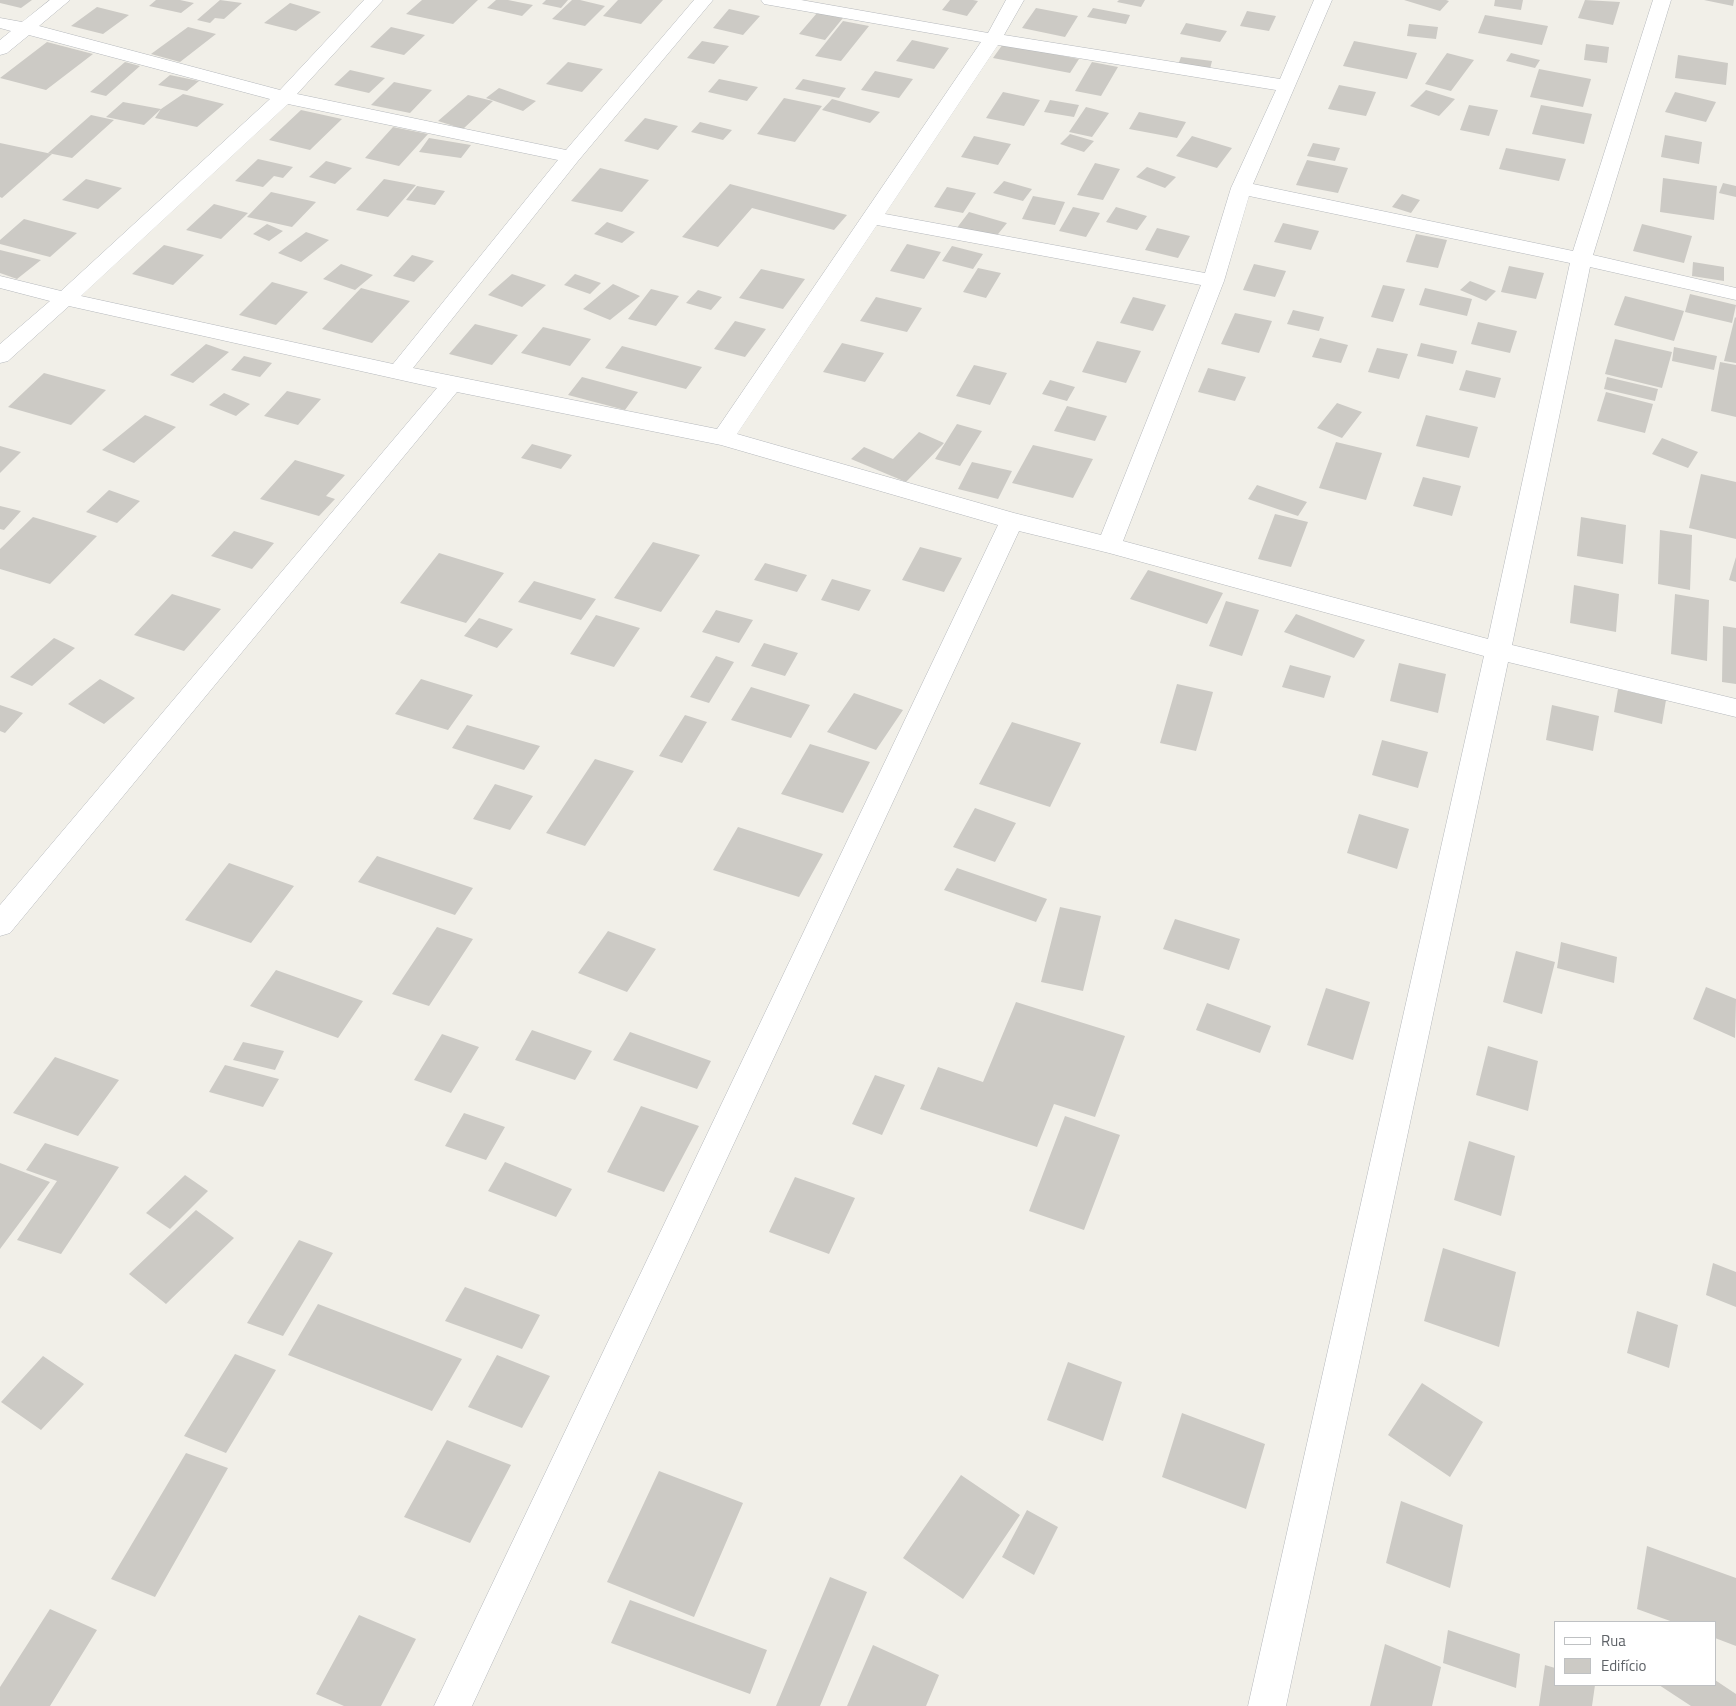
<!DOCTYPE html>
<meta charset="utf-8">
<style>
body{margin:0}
#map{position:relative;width:1736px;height:1706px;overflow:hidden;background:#f1efe8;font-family:"Titillium Web",sans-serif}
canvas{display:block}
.legend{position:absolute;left:1554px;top:1621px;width:162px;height:65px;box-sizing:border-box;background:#fff;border:1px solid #bfc1c3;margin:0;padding:6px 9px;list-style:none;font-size:15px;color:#5f6368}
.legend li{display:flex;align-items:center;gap:10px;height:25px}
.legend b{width:25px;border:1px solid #bfc1c3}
</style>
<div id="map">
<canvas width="1736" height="1706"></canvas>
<ul class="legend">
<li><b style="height:6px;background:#fff"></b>Rua</li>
<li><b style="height:14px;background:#cccac5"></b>Edifício</li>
</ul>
</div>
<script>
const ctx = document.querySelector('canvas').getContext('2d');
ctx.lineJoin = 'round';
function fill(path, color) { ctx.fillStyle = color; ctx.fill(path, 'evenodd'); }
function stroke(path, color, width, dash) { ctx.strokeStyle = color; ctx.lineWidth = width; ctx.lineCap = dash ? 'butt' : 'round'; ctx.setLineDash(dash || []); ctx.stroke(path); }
fill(new Path2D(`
 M 0,0 L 32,0 L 21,8 L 0,3 Z
 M 156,0 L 180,0 L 194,3 L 181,13 L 149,6 Z
 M 220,0 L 242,3 L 224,19 L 215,18 L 210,23 L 197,20 Z
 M 422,0 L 478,0 L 453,24 L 406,14 Z
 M 496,0 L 508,0 L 533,5 L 522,16 L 487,8 Z
 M 546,0 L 568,0 L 561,8 L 542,4 Z
 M 572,0 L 580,0 L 605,6 L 585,26 L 552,19 Z
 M 618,0 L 663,0 L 641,24 L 603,16 Z
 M 950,0 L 973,0 L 978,1 L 967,16 L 942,10 Z
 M 1119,0 L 1145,0 L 1141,7 L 1117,2 Z
 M 1404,0 L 1446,0 L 1449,1 L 1440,11 Z
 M 1495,0 L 1523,0 L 1521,10 L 1494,6 Z
 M 1585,0 L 1620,2 L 1613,25 L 1578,18 Z
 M 1704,0 L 1734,0 L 1733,6 Z
 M 290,3 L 321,12 L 296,31 L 264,23 Z
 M 97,7 L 129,15 L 103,34 L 71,26 Z
 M 1036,8 L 1078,16 L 1065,37 L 1022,28 Z
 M 1093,8 L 1130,15 L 1126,24 L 1087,17 Z
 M 729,9 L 760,16 L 743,35 L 713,28 Z
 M 1247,11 L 1276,16 L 1269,31 L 1240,26 Z
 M 817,13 L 843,18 L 825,40 L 799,34 Z
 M 1485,15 L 1548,26 L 1542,45 L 1478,33 Z
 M 843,21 L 869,26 L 841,61 L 815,56 Z
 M 1186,23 L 1227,31 L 1220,42 L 1180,34 Z
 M 1409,24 L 1438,27 L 1436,39 L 1407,36 Z
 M 188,27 L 216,34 L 180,62 L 151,54 Z
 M 391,27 L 425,35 L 404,55 L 370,47 Z
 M 912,40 L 949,48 L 934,69 L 896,61 Z
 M 702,41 L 729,46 L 714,64 L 687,58 Z
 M 1354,41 L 1417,53 L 1407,79 L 1343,66 Z
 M 47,42 L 93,54 L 46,90 L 0,78 Z
 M 1003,44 L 1079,59 L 1070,73 L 993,58 Z
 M 1586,44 L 1609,47 L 1607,63 L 1584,60 Z
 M 1447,53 L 1474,60 L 1451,91 L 1425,84 Z
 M 1511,53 L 1540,60 L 1535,68 L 1506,61 Z
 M 1678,55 L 1728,63 L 1726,85 L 1675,78 Z
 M 1181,57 L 1212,61 L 1210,69 L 1178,65 Z
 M 125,62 L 140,66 L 106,96 L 90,92 Z
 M 568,62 L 603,69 L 582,92 L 546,84 Z
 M 1092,62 L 1118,67 L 1101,96 L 1075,91 Z
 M 1539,69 L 1591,79 L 1583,107 L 1530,97 Z
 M 350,70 L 385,78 L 369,93 L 334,85 Z
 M 875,71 L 913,79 L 899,98 L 861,90 Z
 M 170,75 L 199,81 L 187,91 L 158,85 Z
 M 719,79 L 758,87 L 747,101 L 708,92 Z
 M 803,79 L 846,88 L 839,98 L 795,89 Z
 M 394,82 L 432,90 L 410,113 L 371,105 Z
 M 1339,85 L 1376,92 L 1366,116 L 1328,109 Z
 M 499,88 L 536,101 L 523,111 L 486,98 Z
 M 1426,90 L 1455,99 L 1439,116 L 1410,106 Z
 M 1003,92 L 1040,100 L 1024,126 L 986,118 Z
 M 1675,92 L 1716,102 L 1706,122 L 1665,112 Z
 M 183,94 L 224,104 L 197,127 L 155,118 L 161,109 Z
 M 468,95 L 493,101 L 463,129 L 438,121 Z
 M 784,98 L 822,106 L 795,142 L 757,134 Z
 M 832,99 L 880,112 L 870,123 L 822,110 Z
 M 1050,100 L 1079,105 L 1074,117 L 1044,112 Z
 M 123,102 L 161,109 L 144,125 L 106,117 Z
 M 1469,105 L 1498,110 L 1489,136 L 1460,130 Z
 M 1541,105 L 1592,114 L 1584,144 L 1532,134 Z
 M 1086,107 L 1109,113 L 1092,137 L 1069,132 Z
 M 301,110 L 342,119 L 310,150 L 269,140 Z
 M 1139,112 L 1186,122 L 1177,138 L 1129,129 Z
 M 91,115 L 114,120 L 72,158 L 48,153 Z
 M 645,118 L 678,126 L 658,150 L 624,141 Z
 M 700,122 L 732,130 L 723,140 L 691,132 Z
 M 393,127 L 428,134 L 399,166 L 365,158 Z
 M 1070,134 L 1094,141 L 1084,152 L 1060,144 Z
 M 1665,135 L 1702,142 L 1699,164 L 1661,157 Z
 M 974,136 L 1011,144 L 998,165 L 961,157 Z
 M 1192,136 L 1232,148 L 1217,168 L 1176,156 Z
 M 429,138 L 471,145 L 461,158 L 419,152 Z
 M 0,143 L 52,154 L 2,198 L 0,197 Z
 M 1313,143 L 1340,148 L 1335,161 L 1307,156 Z
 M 1506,148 L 1566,159 L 1559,181 L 1499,169 Z
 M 258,159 L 293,167 L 283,178 L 274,176 L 263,187 L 235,181 Z
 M 1307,160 L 1348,168 L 1338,193 L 1296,185 Z
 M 326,161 L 352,168 L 335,184 L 309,177 Z
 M 1095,163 L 1120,169 L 1103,200 L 1077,195 Z
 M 1147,167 L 1176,177 L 1165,188 L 1136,177 Z
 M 600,168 L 649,180 L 622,212 L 571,201 Z
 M 1663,178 L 1717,186 L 1714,220 L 1660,212 Z
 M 86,179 L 122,188 L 98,209 L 62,200 Z
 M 384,179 L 416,185 L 388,217 L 356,210 Z
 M 1004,181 L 1032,189 L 1023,201 L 993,193 Z
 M 1723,183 L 1736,186 L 1736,197 L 1719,193 Z
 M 730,184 L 847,215 L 834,230 L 752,208 L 718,247 L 682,237 Z
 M 417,186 L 445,191 L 435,205 L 406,200 Z
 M 947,187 L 976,193 L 963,213 L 934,207 Z
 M 271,192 L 316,202 L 292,227 L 247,217 Z
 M 1402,194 L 1420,200 L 1411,213 L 1392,207 Z
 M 1033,196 L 1065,202 L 1055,225 L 1022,219 Z
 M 214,204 L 248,213 L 221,239 L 186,230 Z
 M 1073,207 L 1100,213 L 1086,237 L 1059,231 Z
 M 1116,207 L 1147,216 L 1137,230 L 1106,222 Z
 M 969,212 L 1007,223 L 994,239 L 956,229 Z
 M 24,219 L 77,233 L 50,257 L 0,244 L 0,240 Z
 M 607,222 L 635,232 L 622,243 L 594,234 Z
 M 1283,223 L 1319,231 L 1311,250 L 1274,242 Z
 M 267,224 L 283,231 L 269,241 L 253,234 Z
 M 1642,224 L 1692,236 L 1684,263 L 1633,251 Z
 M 1157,228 L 1190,236 L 1178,258 L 1145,250 Z
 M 306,232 L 329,240 L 301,262 L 278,253 Z
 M 1416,234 L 1447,240 L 1438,268 L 1406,262 Z
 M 907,244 L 941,252 L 924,279 L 890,271 Z
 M 164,245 L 204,255 L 173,285 L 132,274 Z
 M 952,246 L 983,254 L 973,269 L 942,261 Z
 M 0,250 L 41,260 L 17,279 L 0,273 Z
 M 412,255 L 434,261 L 414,282 L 393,276 Z
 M 1693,262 L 1724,267 L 1724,281 L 1692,276 Z
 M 341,264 L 373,275 L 355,290 L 323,279 Z
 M 1254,264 L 1286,271 L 1275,297 L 1243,290 Z
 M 1509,266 L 1544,273 L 1536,299 L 1501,292 Z
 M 978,268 L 1001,273 L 986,298 L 963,292 Z
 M 761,269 L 805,279 L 783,309 L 739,298 Z
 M 512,274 L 546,285 L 522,307 L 488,295 Z
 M 575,274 L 601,283 L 590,294 L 564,285 Z
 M 1470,281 L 1496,291 L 1486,301 L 1460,290 Z
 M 272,282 L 308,292 L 276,325 L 239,315 Z
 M 613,284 L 640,296 L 610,320 L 583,309 Z
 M 1383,285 L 1405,289 L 1393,322 L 1371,317 Z
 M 361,288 L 410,301 L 372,343 L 322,329 Z
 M 1425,288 L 1472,299 L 1467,316 L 1419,305 Z
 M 651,289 L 679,296 L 656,326 L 628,319 Z
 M 698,290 L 722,297 L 711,310 L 686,303 Z
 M 1690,294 L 1736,305 L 1732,323 L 1685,312 Z
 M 1625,296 L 1684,311 L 1674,341 L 1614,325 Z
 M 876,297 L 922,308 L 907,332 L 860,321 Z
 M 1133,297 L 1166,305 L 1153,331 L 1120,323 Z
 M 1293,310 L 1324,317 L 1319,331 L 1287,324 Z
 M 1235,313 L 1272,321 L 1259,353 L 1221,344 Z
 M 1735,317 L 1736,318 L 1736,363 L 1724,361 Z
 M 735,321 L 766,329 L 745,357 L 714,349 Z
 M 1478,322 L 1517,331 L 1510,353 L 1471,344 Z
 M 475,324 L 518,335 L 492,365 L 449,354 Z
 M 543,327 L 591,339 L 570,366 L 521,353 Z
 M 1320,338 L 1348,345 L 1341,363 L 1312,357 Z
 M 1615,339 L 1672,352 L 1662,388 L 1605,374 Z
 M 1097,341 L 1141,351 L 1126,383 L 1082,372 Z
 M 842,343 L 884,353 L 865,382 L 823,372 Z
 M 1421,343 L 1457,351 L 1453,364 L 1417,356 Z
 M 206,344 L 229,352 L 193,383 L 170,375 Z
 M 622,346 L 702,367 L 686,389 L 605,368 Z
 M 1674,347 L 1717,356 L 1714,370 L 1672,361 Z
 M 1377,348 L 1408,354 L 1399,379 L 1368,372 Z
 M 244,356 L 272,363 L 260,377 L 231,370 Z
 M 1720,362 L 1736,365 L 1736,417 L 1711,411 Z
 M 974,365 L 1007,373 L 990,405 L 956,396 Z
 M 1208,368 L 1246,377 L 1235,401 L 1198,392 Z
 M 1466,370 L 1501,378 L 1495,398 L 1459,390 Z
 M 44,373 L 106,390 L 71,425 L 8,407 Z
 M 582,377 L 638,392 L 625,410 L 568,395 Z
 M 1607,377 L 1658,389 L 1655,401 L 1604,389 Z
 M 1050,380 L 1075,387 L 1067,401 L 1042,394 Z
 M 287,391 L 321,399 L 298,425 L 264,416 Z
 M 1606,392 L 1653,404 L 1645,433 L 1597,421 Z
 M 224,393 L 250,404 L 236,416 L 209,405 Z
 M 1337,403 L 1362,412 L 1342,438 L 1317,428 Z
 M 1067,406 L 1107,416 L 1095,441 L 1054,431 Z
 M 145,415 L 176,427 L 134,463 L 102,450 Z
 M 1426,415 L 1478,427 L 1469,458 L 1416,446 Z
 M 957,424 L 982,431 L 960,466 L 935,459 Z
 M 919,432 L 944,443 L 906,482 L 851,459 L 864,447 L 893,459 Z
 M 1662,438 L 1698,452 L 1688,468 L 1652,454 Z
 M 1336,442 L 1382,453 L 1366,500 L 1319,488 Z
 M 532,444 L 572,455 L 561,469 L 521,458 Z
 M 1033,445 L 1093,459 L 1073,498 L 1012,483 Z
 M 0,446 L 21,452 L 0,473 Z
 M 295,460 L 345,475 L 326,496 L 335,499 L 319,516 L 260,499 Z
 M 972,462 L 1012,471 L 998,499 L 958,489 Z
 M 1701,474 L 1736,482 L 1736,539 L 1689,528 Z
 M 1423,477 L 1461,486 L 1452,516 L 1413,506 Z
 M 1257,485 L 1307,502 L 1298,516 L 1248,499 Z
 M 109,490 L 140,501 L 117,523 L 86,512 Z
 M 0,506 L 21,511 L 4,530 L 0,529 Z
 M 1275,514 L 1308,522 L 1291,567 L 1258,559 Z
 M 33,517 L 97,536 L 50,584 L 0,569 L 0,549 Z
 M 1581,517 L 1626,525 L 1623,564 L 1577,556 Z
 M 1660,530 L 1692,535 L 1690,590 L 1658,584 Z
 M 234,531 L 274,543 L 252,569 L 211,556 Z
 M 653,542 L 700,555 L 661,612 L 614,598 Z
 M 920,547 L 962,558 L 944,592 L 902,580 Z
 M 439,553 L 504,573 L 466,623 L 400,603 Z
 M 1736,557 L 1736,582 L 1729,580 Z
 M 765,563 L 807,575 L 797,592 L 754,580 Z
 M 1148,570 L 1223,593 L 1207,624 L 1130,599 Z
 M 832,579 L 871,590 L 859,611 L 821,600 Z
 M 534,581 L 596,599 L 581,620 L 518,602 Z
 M 1574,585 L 1619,594 L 1616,632 L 1570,623 Z
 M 172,594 L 221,609 L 184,651 L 134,635 Z
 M 1675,594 L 1709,600 L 1707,661 L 1671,654 Z
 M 1226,601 L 1259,610 L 1242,656 L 1209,646 Z
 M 716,610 L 753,620 L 739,643 L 702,632 Z
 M 1296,614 L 1365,640 L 1354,658 L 1284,632 Z
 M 596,615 L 640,628 L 614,667 L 570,654 Z
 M 479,618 L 513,629 L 497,648 L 464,636 Z
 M 1723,626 L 1736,628 L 1736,684 L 1722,682 Z
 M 54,638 L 75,648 L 32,686 L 10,677 Z
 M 764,643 L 798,653 L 785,676 L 751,666 Z
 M 716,656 L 734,662 L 709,703 L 690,697 Z
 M 1399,663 L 1446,674 L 1438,713 L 1390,701 Z
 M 1290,665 L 1331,676 L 1324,698 L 1282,687 Z
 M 100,679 L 135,698 L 104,724 L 68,704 Z
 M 421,679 L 473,695 L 448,730 L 395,714 Z
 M 1177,684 L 1213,692 L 1196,751 L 1160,743 Z
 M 751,687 L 810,705 L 791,738 L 731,720 Z
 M 1618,689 L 1666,700 L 1662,724 L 1614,712 Z
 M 854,693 L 903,710 L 876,750 L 827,732 Z
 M 0,705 L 23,713 L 5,733 L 0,731 Z
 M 1552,705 L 1599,716 L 1593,751 L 1546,740 Z
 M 685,715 L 707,722 L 682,763 L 659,756 Z
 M 1012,722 L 1081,743 L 1050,807 L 979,784 Z
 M 467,725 L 540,746 L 524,770 L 452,748 Z
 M 1382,740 L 1428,752 L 1418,788 L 1372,775 Z
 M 810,744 L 870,762 L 843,813 L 781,794 Z
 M 595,759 L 634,771 L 585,846 L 546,833 Z
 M 495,784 L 533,796 L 510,830 L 473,819 Z
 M 975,808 L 1016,823 L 995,862 L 953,847 Z
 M 1359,814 L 1409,829 L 1397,869 L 1347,853 Z
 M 738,827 L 823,854 L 799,897 L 713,870 Z
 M 377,856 L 473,888 L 455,915 L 358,882 Z
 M 229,863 L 294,886 L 251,943 L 185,920 Z
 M 957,868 L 1047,899 L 1036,922 L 944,890 Z
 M 1060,907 L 1101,916 L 1083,991 L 1041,982 Z
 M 1175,919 L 1240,939 L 1229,970 L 1163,949 Z
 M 437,927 L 473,939 L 429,1006 L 392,994 Z
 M 608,931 L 656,949 L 627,992 L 578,973 Z
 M 1561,942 L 1617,957 L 1614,983 L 1557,968 Z
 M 1516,951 L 1555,962 L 1542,1014 L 1503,1002 Z
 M 276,970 L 363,1001 L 338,1038 L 250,1006 Z
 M 1706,987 L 1736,999 L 1735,1038 L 1693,1019 Z
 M 1326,988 L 1370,1002 L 1353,1060 L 1307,1045 Z
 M 1016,1002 L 1125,1036 L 1095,1117 L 1054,1104 L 1037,1147 L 920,1109 L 938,1067 L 983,1082 Z
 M 1207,1003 L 1271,1026 L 1260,1053 L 1196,1030 Z
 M 532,1030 L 592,1051 L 575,1080 L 515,1060 Z
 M 630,1032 L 711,1061 L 697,1089 L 613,1060 Z
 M 442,1034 L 479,1047 L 451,1093 L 414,1080 Z
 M 243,1042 L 284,1051 L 275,1070 L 233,1060 Z
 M 1488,1046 L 1538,1061 L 1528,1111 L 1476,1095 Z
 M 55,1057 L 119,1080 L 78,1136 L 13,1113 Z
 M 225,1065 L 279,1079 L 263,1107 L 209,1092 Z
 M 875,1075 L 905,1085 L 882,1135 L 852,1124 Z
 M 641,1106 L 699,1126 L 664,1192 L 607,1172 Z
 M 464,1113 L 505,1127 L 486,1160 L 445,1146 Z
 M 1065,1116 L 1120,1135 L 1084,1230 L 1029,1211 Z
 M 1469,1141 L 1515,1156 L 1501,1216 L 1454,1200 Z
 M 45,1143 L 119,1167 L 61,1254 L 17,1240 L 57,1181 L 26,1170 Z
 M 505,1162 L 572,1189 L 556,1217 L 488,1191 Z
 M 0,1163 L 50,1182 L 0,1249 Z
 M 185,1175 L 208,1191 L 170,1229 L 146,1213 Z
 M 795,1177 L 855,1198 L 829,1254 L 769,1232 Z
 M 196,1210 L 234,1238 L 166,1304 L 129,1274 Z
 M 299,1240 L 333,1253 L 283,1336 L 247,1323 Z
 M 1443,1248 L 1516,1272 L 1499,1347 L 1424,1321 Z
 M 1713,1263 L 1736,1272 L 1736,1307 L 1706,1295 Z
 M 465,1287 L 540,1315 L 522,1349 L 445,1321 Z
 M 318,1304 L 462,1359 L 432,1411 L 288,1355 Z
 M 1637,1311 L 1678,1325 L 1669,1368 L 1627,1353 Z
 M 235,1354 L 276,1370 L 226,1453 L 184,1436 Z
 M 497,1355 L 550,1376 L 522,1428 L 468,1407 Z
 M 43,1356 L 84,1384 L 41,1430 L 1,1402 Z
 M 1068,1362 L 1122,1382 L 1103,1441 L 1047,1420 Z
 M 1422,1383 L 1483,1422 L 1450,1477 L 1388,1435 Z
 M 1182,1413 L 1265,1444 L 1246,1509 L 1162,1477 Z
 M 447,1440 L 511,1465 L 470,1543 L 404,1517 Z
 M 186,1453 L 228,1468 L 155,1597 L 111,1579 Z
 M 659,1471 L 743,1503 L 694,1617 L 607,1582 Z
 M 961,1475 L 1020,1515 L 963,1599 L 903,1558 Z
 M 1401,1501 L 1463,1525 L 1450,1588 L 1386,1563 Z
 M 1027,1510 L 1058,1527 L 1034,1575 L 1002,1557 Z
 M 1647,1546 L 1736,1578 L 1736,1646 L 1715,1638 L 1715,1622 L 1673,1622 L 1637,1609 Z
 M 830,1577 L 867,1592 L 820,1706 L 776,1706 Z
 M 630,1600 L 767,1650 L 750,1694 L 611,1643 Z
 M 50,1609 L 97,1630 L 50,1706 L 0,1706 L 0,1687 Z
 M 359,1615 L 416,1639 L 381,1706 L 344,1706 L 316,1694 Z
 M 1448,1630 L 1520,1654 L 1516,1688 L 1443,1663 Z
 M 1385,1644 L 1441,1667 L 1432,1706 L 1370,1706 Z
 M 873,1645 L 939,1675 L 926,1706 L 847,1706 Z
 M 1545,1665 L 1555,1668 L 1555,1685 L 1595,1685 L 1592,1706 L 1539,1706 Z
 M 1715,1680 L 1736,1694 L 1736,1706 L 1691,1706 L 1659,1685 L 1715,1685 Z`), '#cccac5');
const minor = new Path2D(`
 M 50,0 L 70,0 L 39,26 L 280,90 L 364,0 L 383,0 L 297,94 L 566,150 L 694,0 L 713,0 L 578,161 L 413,368 L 717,429 L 981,42 L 770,5 L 764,4 L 761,0 L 801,0 L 988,33 L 1006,0 L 1024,0 L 1004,35 L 1280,79 L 1314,0 L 1332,0 L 1253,184 L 1573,251 L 1653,0 L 1671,0 L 1593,255 L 1736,288 L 1736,300 L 1590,267 L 1512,645 L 1736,699 L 1736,717 L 1508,662 L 1286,1706 L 1248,1706 L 1484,656 L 1109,553 L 1019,531 L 472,1706 L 434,1706 L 998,525 L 721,445 L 457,392 L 10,933 L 0,936 L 0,905 L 437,388 L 69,306 L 8,361 L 0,363 L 0,344 L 50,301 L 0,288 L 0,276 L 61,291 L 270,99 L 29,35 L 7,53 L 0,55 L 0,40 L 11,31 L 0,28 L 0,18 L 22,22 ZM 998,45 L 1276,90 L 1231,188 L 1205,273 L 885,214 ZM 288,104 L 558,160 L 393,364 L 81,296 ZM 1249,196 L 1570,263 L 1488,639 L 1123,541 L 1224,281 ZM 877,225 L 1201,285 L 1101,535 L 1014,513 L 737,434 Z`);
stroke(minor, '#b5b8bc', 1);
fill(minor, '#fff');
</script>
